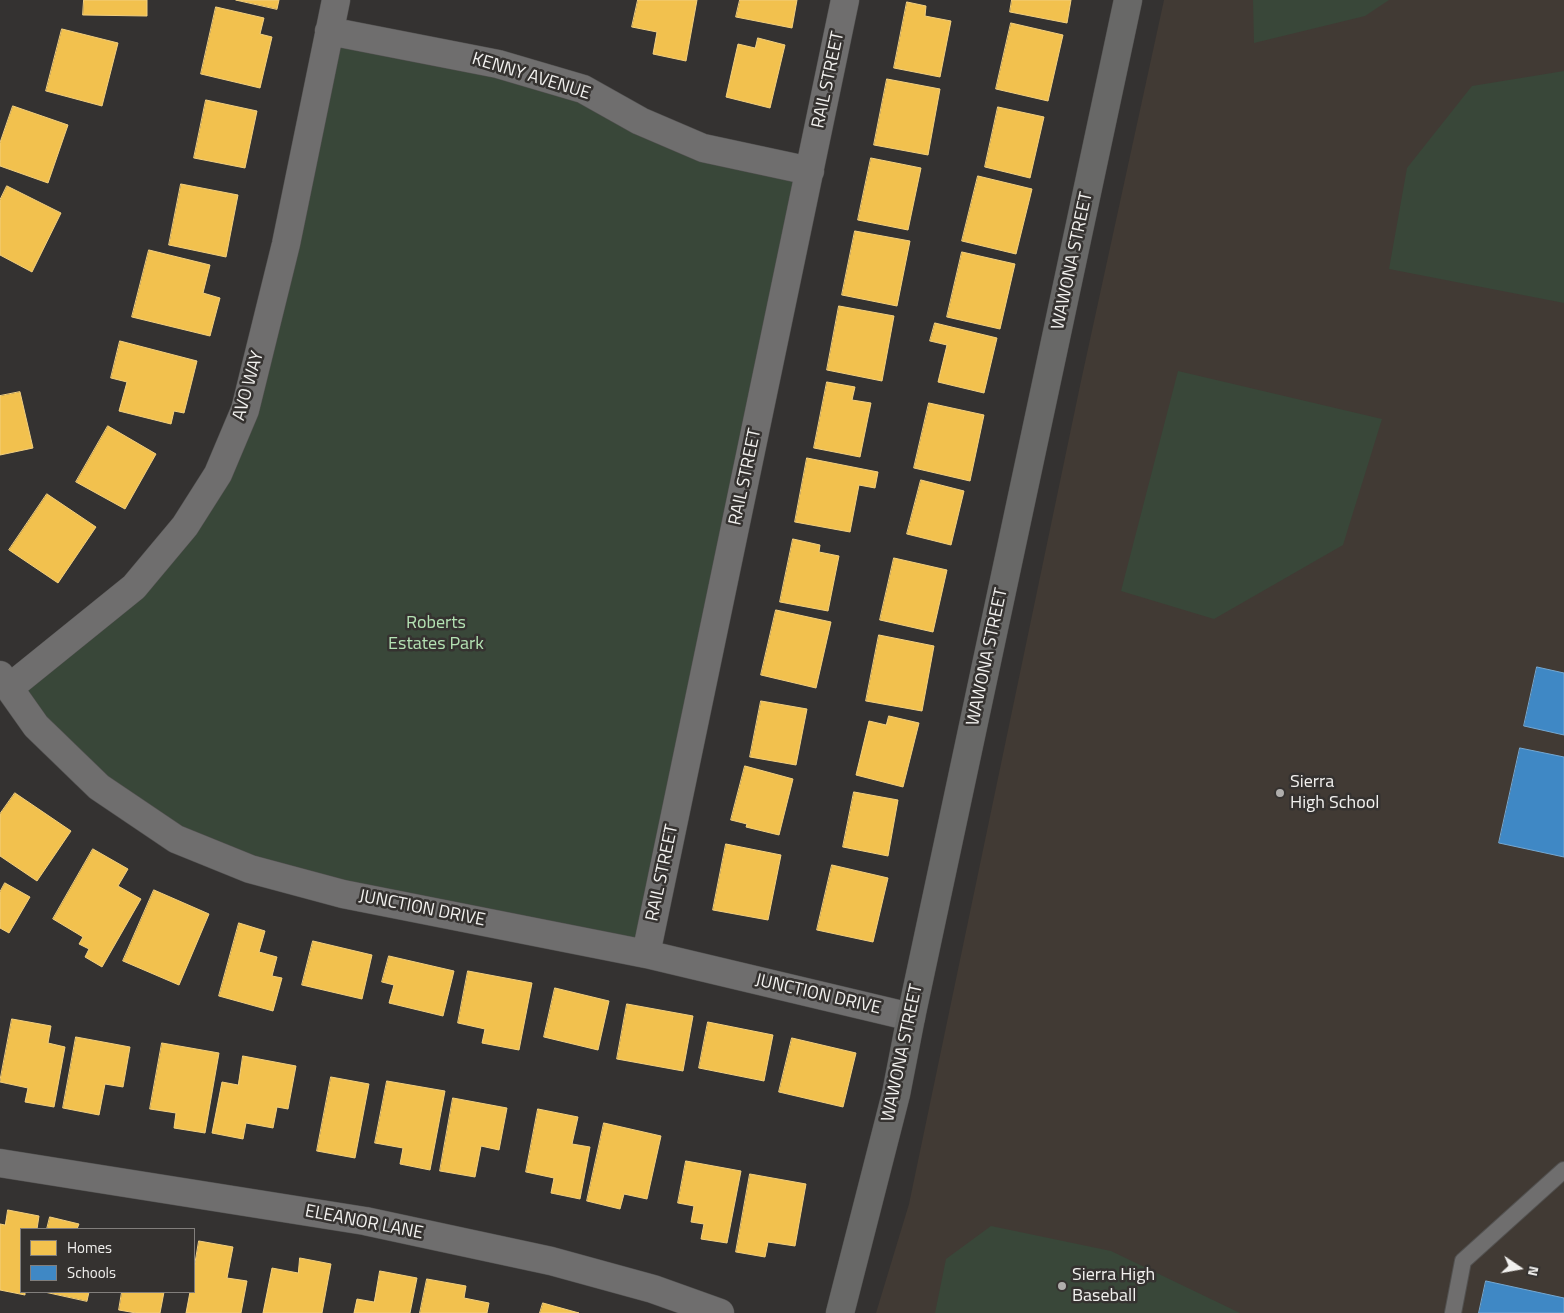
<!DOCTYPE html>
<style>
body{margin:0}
#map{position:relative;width:1564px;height:1313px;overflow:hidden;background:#343231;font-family:"Titillium Web",sans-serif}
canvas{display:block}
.legend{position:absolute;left:20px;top:1228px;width:175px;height:65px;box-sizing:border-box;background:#353230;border:1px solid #817e7c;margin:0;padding:6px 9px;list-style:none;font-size:15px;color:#f2f1ef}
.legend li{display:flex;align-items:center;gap:10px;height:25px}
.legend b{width:25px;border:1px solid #817e7c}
.north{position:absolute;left:1494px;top:1243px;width:50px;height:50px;-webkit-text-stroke:4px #353230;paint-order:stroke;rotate:102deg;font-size:14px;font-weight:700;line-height:20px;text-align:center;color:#f2f1ef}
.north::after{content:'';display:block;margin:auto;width:18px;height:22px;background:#f2f1ef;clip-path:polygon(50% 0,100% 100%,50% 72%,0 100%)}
</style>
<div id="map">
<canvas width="1564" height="1313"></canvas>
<ul class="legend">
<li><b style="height:14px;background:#f2c14e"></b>Homes</li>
<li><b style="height:14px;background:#3f88c5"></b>Schools</li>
</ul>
<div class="north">N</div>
</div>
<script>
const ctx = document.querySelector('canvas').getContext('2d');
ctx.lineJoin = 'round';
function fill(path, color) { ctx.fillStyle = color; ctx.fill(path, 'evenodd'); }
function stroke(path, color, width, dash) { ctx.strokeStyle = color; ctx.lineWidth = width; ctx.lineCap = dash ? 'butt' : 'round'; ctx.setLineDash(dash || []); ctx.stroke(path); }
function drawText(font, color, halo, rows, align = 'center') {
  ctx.font = font + ' "Titillium Web",sans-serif'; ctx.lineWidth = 5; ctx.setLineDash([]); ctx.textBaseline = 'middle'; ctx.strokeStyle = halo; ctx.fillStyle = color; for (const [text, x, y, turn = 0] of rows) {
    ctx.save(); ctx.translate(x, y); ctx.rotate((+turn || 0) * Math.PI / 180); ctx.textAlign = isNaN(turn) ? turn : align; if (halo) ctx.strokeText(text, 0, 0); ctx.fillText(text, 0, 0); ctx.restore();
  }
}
fill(new Path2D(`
 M 1164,0 L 1564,0 L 1564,1313 L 876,1313 L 909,1204 L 1081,381 Z`), '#413a34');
fill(new Path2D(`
 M 1253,0 L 1389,0 L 1365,16 L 1254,43 Z
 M 329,31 L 498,64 L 640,121 L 810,171 L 646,954 L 343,894 L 176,839 L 9,688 L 134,587 L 218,474 Z
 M 1564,71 L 1564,303 L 1389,269 L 1407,168 L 1472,86 Z
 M 1178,371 L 1382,419 L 1343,545 L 1214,619 L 1121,591 Z
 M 991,1226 L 1111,1251 L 1240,1313 L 935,1313 L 946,1259 Z`), '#394739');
const homes = new Path2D(`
 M 84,0 L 147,0 L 147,16 L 83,15 Z
 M 236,0 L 279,0 L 277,9 Z
 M 638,0 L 697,0 L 686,61 L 653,54 L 657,32 L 632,27 Z
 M 740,0 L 797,0 L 792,28 L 736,17 Z
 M 1012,0 L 1071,0 L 1067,23 L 1010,12 Z
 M 907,2 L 926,6 L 925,16 L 951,21 L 940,77 L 894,68 Z
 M 216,7 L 264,18 L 260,34 L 272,37 L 260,88 L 201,74 Z
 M 1011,23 L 1063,35 L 1048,101 L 996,89 Z
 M 62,29 L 118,43 L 102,106 L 46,91 Z
 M 758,38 L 785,45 L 770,108 L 726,97 L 738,44 L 755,48 Z
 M 887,79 L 940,89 L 928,155 L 874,145 Z
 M 206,100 L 257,111 L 245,168 L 194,158 Z
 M 13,106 L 68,125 L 48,183 L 0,166 L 0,143 Z
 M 998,107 L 1044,117 L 1030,178 L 985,167 Z
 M 871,158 L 921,168 L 908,230 L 858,220 Z
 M 978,176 L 1032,189 L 1016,254 L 962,241 Z
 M 181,184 L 238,195 L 226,257 L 169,245 Z
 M 7,186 L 61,213 L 32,272 L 0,255 L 0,200 Z
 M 855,231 L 910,241 L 897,306 L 842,295 Z
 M 149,250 L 210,265 L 203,293 L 220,298 L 210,336 L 132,317 Z
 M 962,252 L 1015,264 L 1000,329 L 947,317 Z
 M 839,306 L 894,316 L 882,381 L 827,370 Z
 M 935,323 L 997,338 L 984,393 L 938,382 L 947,345 L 930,341 Z
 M 120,341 L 197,361 L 184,413 L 174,411 L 171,424 L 119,411 L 127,382 L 111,378 Z
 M 827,382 L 855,387 L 852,400 L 871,403 L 860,457 L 814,448 Z
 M 20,392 L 33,448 L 0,455 L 0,396 Z
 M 929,403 L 984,415 L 970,481 L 914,468 Z
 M 108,426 L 156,454 L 125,509 L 76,482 Z
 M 807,458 L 878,472 L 875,488 L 859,485 L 850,532 L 795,522 Z
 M 921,480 L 964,491 L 951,545 L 907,534 Z
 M 47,494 L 96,527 L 58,583 L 9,550 Z
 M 793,539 L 820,545 L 819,552 L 839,556 L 828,611 L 780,602 Z
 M 894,558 L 947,570 L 933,632 L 880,620 Z
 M 776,610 L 831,622 L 816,688 L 761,675 Z
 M 879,635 L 934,646 L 922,711 L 866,701 Z
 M 761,701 L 807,709 L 796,765 L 750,757 Z
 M 889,716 L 919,723 L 903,787 L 856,775 L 869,721 L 886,725 Z
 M 745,766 L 793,779 L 779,835 L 746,827 L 747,824 L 731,820 Z
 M 854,792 L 898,800 L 888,856 L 843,847 Z
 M 15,793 L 71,831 L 37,881 L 0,856 L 0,814 Z
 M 726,844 L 781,855 L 768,920 L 713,910 Z
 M 93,849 L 128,869 L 118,886 L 141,899 L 102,967 L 85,957 L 89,949 L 79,944 L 83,937 L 53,919 Z
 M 832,865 L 888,878 L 873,942 L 817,930 Z
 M 5,883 L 30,897 L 9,933 L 0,928 L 0,892 Z
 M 154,890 L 209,914 L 179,985 L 123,961 Z
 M 239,923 L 265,931 L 259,952 L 277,957 L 272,976 L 282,978 L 273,1011 L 219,996 Z
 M 313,941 L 372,955 L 362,999 L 302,985 Z
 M 389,956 L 454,971 L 443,1016 L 389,1003 L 394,985 L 382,982 Z
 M 468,971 L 532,983 L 519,1050 L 482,1043 L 485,1029 L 458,1023 Z
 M 555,988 L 609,1001 L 598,1050 L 544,1037 Z
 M 627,1004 L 693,1016 L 683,1071 L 617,1059 Z
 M 12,1019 L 51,1026 L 48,1043 L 65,1047 L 54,1107 L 25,1102 L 28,1088 L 0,1082 Z
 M 708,1022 L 773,1035 L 764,1081 L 699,1068 Z
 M 76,1037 L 130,1047 L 123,1087 L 105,1084 L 99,1115 L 63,1108 Z
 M 792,1038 L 856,1053 L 843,1107 L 779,1092 Z
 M 162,1043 L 219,1053 L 205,1133 L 174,1128 L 176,1113 L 150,1109 Z
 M 243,1056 L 296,1066 L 288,1109 L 277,1107 L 273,1128 L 246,1123 L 243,1139 L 212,1133 L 222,1082 L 238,1085 Z
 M 331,1077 L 369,1084 L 355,1158 L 317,1151 Z
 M 387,1081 L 445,1091 L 430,1170 L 400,1164 L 403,1148 L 375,1143 Z
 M 453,1098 L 507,1108 L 499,1150 L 481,1146 L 475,1177 L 440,1171 Z
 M 538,1109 L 578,1117 L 572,1144 L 590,1147 L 580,1199 L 551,1193 L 554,1178 L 526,1172 Z
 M 604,1123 L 661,1136 L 647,1199 L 624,1194 L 620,1209 L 587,1201 Z
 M 686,1161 L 741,1171 L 727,1243 L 701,1239 L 704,1224 L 691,1222 L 694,1206 L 678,1203 Z
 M 750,1174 L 806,1184 L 795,1246 L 768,1242 L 765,1257 L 736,1252 Z
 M 8,1210 L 39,1216 L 37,1229 L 21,1229 L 21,1292 L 25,1292 L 25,1295 L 0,1290 L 0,1224 L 5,1225 Z
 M 50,1217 L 79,1224 L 77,1229 L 47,1229 Z
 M 199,1241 L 233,1247 L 227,1278 L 247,1281 L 241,1313 L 186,1313 L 190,1292 L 194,1292 L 194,1269 Z
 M 300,1258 L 331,1264 L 322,1313 L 263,1313 L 272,1268 L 298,1273 Z
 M 380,1271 L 417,1278 L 410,1313 L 354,1313 L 357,1299 L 374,1302 Z
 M 427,1279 L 466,1286 L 464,1298 L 489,1303 L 487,1313 L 420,1313 Z
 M 45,1292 L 89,1292 L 87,1301 Z
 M 122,1292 L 164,1292 L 160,1313 L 136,1313 L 119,1310 Z
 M 543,1303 L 579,1313 L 540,1313 Z`);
fill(homes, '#f2c14e');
stroke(homes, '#f2cf7e', 1);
const schools = new Path2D(`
 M 1537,667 L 1564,673 L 1564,735 L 1524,726 Z
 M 1520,748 L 1564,757 L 1564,857 L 1499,843 Z
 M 1486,1281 L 1564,1298 L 1564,1313 L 1479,1313 Z`);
fill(schools, '#3f88c5');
stroke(schools, '#75a8d2', 1);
const lane = new Path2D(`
 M 1453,1313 L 1463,1261 L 1564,1170`);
const street = new Path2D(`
 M 329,31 L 498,64 L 583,89 L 640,121 L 703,148 L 810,171
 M 0,675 L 36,726 L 99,787 L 176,839 L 250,869 L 343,894 L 646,954 L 911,1017
 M 9,688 L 134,587 L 185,526 L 218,474 L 245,410 L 286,244 L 336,0
 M 646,954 L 845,0
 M 0,1163 L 365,1221 L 551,1261 L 653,1289 L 720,1313`);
const secondary = new Path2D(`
 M 840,1313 L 896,1094 L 911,1017 L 1128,0`);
stroke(lane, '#525150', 18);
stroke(street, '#525150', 29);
stroke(secondary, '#525150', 29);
stroke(lane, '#6f6e6e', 16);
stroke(street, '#6f6e6e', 28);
stroke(secondary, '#686867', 28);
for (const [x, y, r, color] of [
 [1280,793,5,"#b0aeac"],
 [1062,1286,5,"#b0aeac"]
]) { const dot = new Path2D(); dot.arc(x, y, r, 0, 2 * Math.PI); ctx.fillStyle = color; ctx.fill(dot); stroke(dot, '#353230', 2); }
drawText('18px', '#f2f1ef', '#353230', [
 ["KENNY AVENUE",531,77,17],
 ["RAIL STREET",829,80,-78],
 ["WAWONA STREET",1073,261,-78],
 ["AVO WAY",249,386,-74],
 ["RAIL STREET",746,477,-78],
 ["WAWONA STREET",988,657,-78],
 ["RAIL STREET",663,873,-78],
 ["JUNCTION DRIVE",422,909,11],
 ["JUNCTION DRIVE",818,995,13],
 ["WAWONA STREET",903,1053,-78],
 ["ELEANOR LANE",364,1223,11]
]);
drawText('18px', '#b4e2b3', '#353230', [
 ["Roberts",436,624],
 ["Estates Park",436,645]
]);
drawText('18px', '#f2f1ef', '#353230', [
 ["Sierra",1290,783],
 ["High School",1290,804],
 ["Sierra High",1072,1276],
 ["Baseball",1072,1297]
], 'left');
</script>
